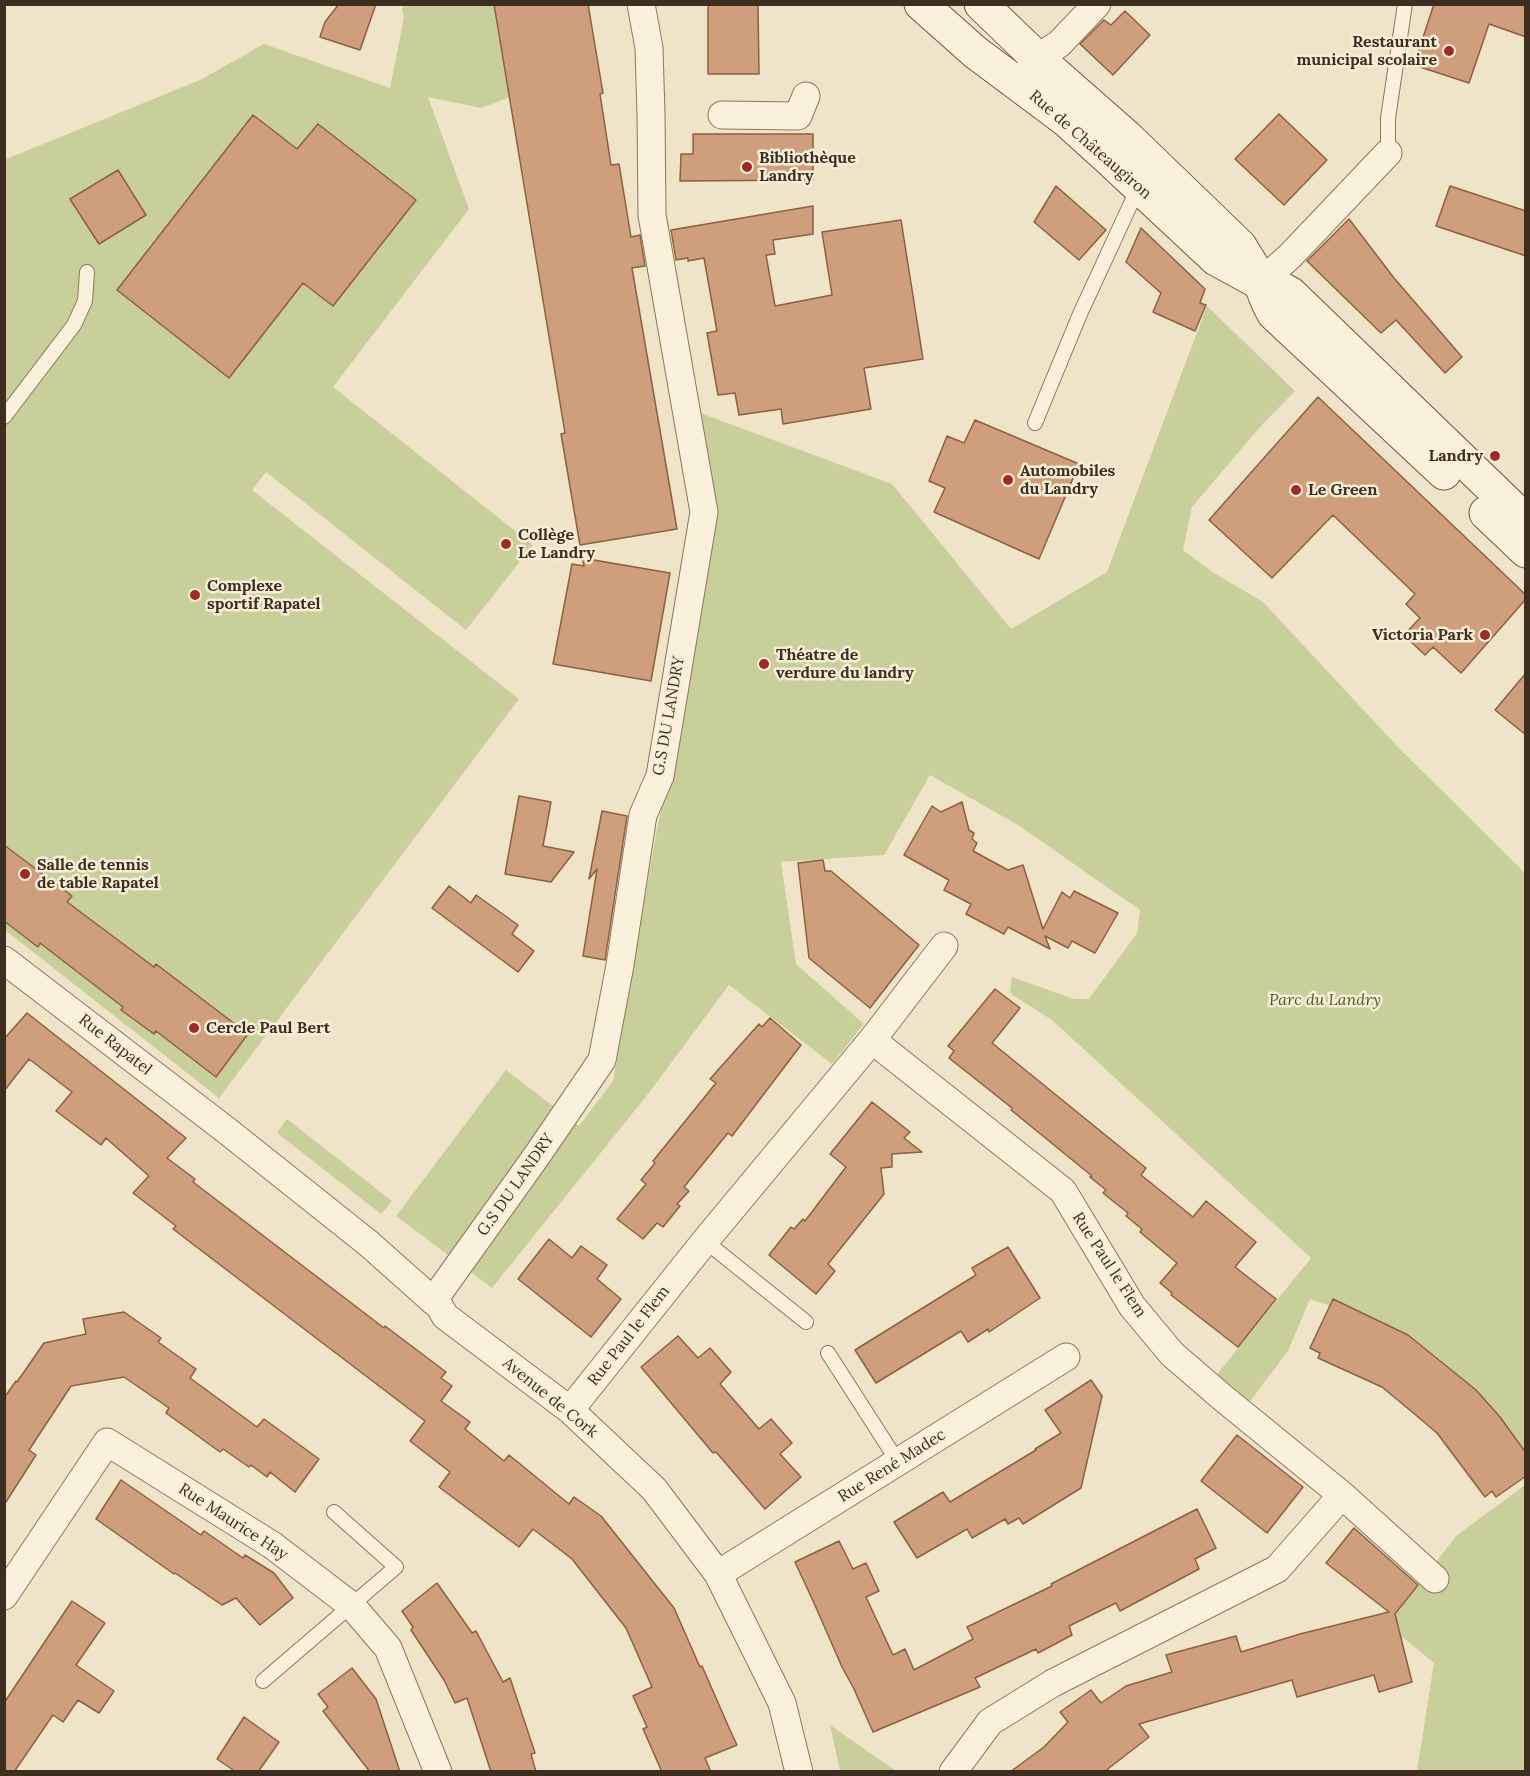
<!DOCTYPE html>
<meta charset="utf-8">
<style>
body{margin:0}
#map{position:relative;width:1530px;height:1776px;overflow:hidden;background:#f0e4c8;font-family:Lora,serif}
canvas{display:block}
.frame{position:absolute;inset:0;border:6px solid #3d2e20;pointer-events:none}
</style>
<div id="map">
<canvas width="1530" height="1776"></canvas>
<div class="frame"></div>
</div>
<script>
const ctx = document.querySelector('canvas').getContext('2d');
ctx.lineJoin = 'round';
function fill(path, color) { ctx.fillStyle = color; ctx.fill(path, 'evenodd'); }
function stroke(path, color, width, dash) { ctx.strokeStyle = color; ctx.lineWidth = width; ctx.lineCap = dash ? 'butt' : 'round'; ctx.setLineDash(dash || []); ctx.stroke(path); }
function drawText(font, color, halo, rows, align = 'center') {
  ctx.font = font + ' Lora,serif'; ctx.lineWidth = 5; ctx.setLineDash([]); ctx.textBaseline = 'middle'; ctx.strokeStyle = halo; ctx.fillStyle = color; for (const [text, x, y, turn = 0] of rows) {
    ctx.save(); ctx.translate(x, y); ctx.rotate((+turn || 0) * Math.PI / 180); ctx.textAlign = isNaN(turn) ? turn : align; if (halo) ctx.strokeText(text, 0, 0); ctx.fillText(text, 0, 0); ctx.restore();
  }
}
fill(new Path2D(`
 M 404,5 L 495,5 L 510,97 L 481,108 L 428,97 L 469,209 L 333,387 L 533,545 L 466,630 L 266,472 L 252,490 L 519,699 L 219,1098 L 5,930 L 4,160 L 200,80 L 264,44 L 390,88 L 404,17 L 402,10 Z
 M 1207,306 L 1295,391 L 1260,427 L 1192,507 L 1183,550 L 1214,573 L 1263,602 L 1396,745 L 1525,873 L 1525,1459 L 1376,1322 L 1310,1299 L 1288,1351 L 1245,1408 L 1214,1378 L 1311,1258 L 1052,1020 L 1010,993 L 1012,977 L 1074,999 L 1089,999 L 1137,933 L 1140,910 L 1018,825 L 930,775 L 884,855 L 781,862 L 796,964 L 864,1024 L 832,1064 L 729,985 L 648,1094 L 492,1288 L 396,1216 L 506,1070 L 579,1126 L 613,1081 L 656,834 L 671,761 L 708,560 L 695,411 L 892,484 L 1011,629 L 1107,572 Z
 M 287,1119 L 392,1201 L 381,1214 L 277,1133 Z
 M 1525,1485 L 1525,1771 L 1417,1771 L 1434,1663 L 1388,1625 L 1456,1536 Z
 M 830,1725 L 896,1771 L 840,1771 Z`), '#c9cf9b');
const building = new Path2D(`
 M 339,4 L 376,4 L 360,50 L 320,37 L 325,22 Z
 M 494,4 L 588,4 L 603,93 L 600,94 L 611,165 L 619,164 L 631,237 L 640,235 L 645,266 L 632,268 L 677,529 L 580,545 L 561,434 L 565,433 Z
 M 708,4 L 758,4 L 759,74 L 708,74 Z
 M 1434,4 L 1526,4 L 1526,37 L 1489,24 L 1469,83 L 1414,65 Z
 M 1125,11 L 1150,35 L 1113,75 L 1080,44 L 1104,20 L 1111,25 Z
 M 1279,114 L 1327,160 L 1284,205 L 1235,159 Z
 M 253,115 L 297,149 L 318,124 L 416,200 L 333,306 L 303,283 L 229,378 L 117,290 Z
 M 693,134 L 813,134 L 813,180 L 680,181 L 681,154 L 693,154 Z
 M 118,170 L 146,215 L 99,244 L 70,199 Z
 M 1056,186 L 1106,230 L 1079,260 L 1034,222 Z
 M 1450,186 L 1526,211 L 1526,256 L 1436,226 Z
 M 813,206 L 813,234 L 773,240 L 775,254 L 766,255 L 775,306 L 832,295 L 822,232 L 901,220 L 923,359 L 864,368 L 871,409 L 783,424 L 781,409 L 739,415 L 735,393 L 718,395 L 707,333 L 717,331 L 704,258 L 688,261 L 688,258 L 676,260 L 671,230 Z
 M 1349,219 L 1394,278 L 1462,357 L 1445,373 L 1396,320 L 1381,333 L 1307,261 Z
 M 1141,228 L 1205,289 L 1200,303 L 1206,305 L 1195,331 L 1153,312 L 1161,293 L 1126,262 Z
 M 1318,397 L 1526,595 L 1526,599 L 1461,673 L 1433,647 L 1425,655 L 1404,635 L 1420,618 L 1406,604 L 1415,594 L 1333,515 L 1272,578 L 1209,520 Z
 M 975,420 L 1079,464 L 1039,559 L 934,512 L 945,488 L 929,481 L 947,436 L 964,443 Z
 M 582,558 L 670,573 L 651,681 L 553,664 L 572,564 L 584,566 Z
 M 1526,673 L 1526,735 L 1495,710 Z
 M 519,796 L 551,802 L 543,846 L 574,852 L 551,882 L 505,874 Z
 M 962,802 L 969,830 L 974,833 L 972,839 L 977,843 L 973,851 L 1008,870 L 1023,865 L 1043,929 L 1062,892 L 1070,898 L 1074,891 L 1118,913 L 1095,953 L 1072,941 L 1068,948 L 1045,936 L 1050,949 L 1008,927 L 1004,934 L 966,914 L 971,904 L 944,890 L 949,880 L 904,855 L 932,806 L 941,812 Z
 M 602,811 L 627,816 L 605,960 L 583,956 L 597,869 L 589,879 Z
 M 4,845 L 72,896 L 67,902 L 154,967 L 156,964 L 248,1034 L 216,1077 L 156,1031 L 154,1034 L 121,1010 L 123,1007 L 40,943 L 38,947 L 4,921 Z
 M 823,860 L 825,871 L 831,871 L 919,945 L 870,1008 L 809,958 L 798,863 Z
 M 449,886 L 471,903 L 476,895 L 518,925 L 512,934 L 534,951 L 518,972 L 432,908 Z
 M 995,989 L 1020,1008 L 992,1043 L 1146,1168 L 1141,1175 L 1193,1217 L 1206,1201 L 1256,1242 L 1235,1267 L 1276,1299 L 1238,1347 L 1171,1295 L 1172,1293 L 1160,1283 L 1177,1263 L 1140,1232 L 1142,1229 L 1126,1216 L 1128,1213 L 1103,1193 L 1106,1190 L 1090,1177 L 1092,1176 L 1011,1110 L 1012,1108 L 949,1058 L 954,1051 L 948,1046 Z
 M 27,1013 L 186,1138 L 167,1158 L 195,1179 L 193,1182 L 384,1328 L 385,1326 L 446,1372 L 441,1378 L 452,1386 L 441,1401 L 470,1422 L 465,1429 L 504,1461 L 509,1455 L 569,1504 L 574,1497 L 601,1516 L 674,1608 L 700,1667 L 702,1666 L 730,1730 L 737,1745 L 705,1758 L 711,1772 L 662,1772 L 643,1729 L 647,1727 L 633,1696 L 652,1687 L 626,1628 L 572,1559 L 533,1529 L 519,1547 L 439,1487 L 450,1472 L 410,1441 L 425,1421 L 173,1229 L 176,1226 L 133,1193 L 149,1176 L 106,1138 L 101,1145 L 56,1111 L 72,1092 L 29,1059 L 4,1091 L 4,1039 Z
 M 770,1018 L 801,1045 L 732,1136 L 728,1133 L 684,1187 L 689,1191 L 677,1204 L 680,1206 L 663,1227 L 657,1223 L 643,1239 L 617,1219 L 646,1184 L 641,1180 L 655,1163 L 653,1161 L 716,1083 L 710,1079 L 759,1024 L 762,1027 Z
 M 872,1102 L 910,1132 L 904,1138 L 922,1152 L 892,1154 L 892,1167 L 881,1168 L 884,1194 L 828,1264 L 835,1271 L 816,1294 L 769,1255 L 791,1227 L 794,1229 L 803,1219 L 805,1221 L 846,1167 L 830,1154 Z
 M 549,1239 L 572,1258 L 581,1246 L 607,1265 L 597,1279 L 621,1299 L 591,1337 L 518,1279 Z
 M 1008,1247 L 1040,1298 L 989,1332 L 988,1329 L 968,1342 L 961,1331 L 876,1383 L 855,1350 L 976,1275 L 972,1268 Z
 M 1333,1299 L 1408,1335 L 1476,1390 L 1500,1417 L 1526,1453 L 1526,1476 L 1496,1497 L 1492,1491 L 1485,1497 L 1437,1433 L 1411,1411 L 1382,1387 L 1318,1358 L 1320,1353 L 1310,1348 Z
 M 124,1312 L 161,1338 L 158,1342 L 196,1369 L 190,1378 L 257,1427 L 264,1419 L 319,1459 L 295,1492 L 270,1472 L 267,1477 L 251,1465 L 249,1467 L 223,1449 L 220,1452 L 166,1413 L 169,1408 L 124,1377 L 71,1386 L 29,1450 L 36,1455 L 4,1505 L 4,1398 L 16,1381 L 17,1382 L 44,1343 L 86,1334 L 83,1319 Z
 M 678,1336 L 698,1358 L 710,1348 L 731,1372 L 720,1384 L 759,1429 L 771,1419 L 792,1443 L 780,1454 L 801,1477 L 765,1509 L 716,1452 L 713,1453 L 641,1367 Z
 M 1091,1380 L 1102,1396 L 1081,1488 L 1023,1524 L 1019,1518 L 1008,1524 L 1005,1519 L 972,1538 L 967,1529 L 917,1558 L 894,1522 L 943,1492 L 950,1502 L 1036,1450 L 1035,1449 L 1061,1433 L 1045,1410 Z
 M 1237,1435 L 1303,1487 L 1267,1533 L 1201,1481 Z
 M 121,1480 L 201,1535 L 204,1531 L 243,1558 L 245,1555 L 274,1573 L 293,1598 L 260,1625 L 236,1598 L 222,1605 L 175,1573 L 174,1574 L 96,1519 Z
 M 1197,1509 L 1216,1548 L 1195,1559 L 1199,1569 L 1120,1611 L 1116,1603 L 1069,1626 L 1072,1635 L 1038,1653 L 1036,1649 L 975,1678 L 980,1687 L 873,1732 L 854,1689 L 842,1667 L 814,1603 L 795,1562 L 839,1541 L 853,1569 L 866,1563 L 879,1591 L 866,1597 L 893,1655 L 905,1649 L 914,1670 L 973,1639 L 967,1627 L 1052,1586 L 1051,1584 Z
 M 1354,1528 L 1418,1585 L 1395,1614 L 1412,1682 L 1379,1692 L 1374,1675 L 1297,1697 L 1292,1680 L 1139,1724 L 1149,1737 L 1104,1772 L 1010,1772 L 1044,1747 L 1068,1722 L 1060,1712 L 1091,1690 L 1101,1703 L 1126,1686 L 1172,1672 L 1166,1655 L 1236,1636 L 1241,1652 L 1300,1634 L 1389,1612 L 1326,1563 Z
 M 437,1583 L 472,1633 L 476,1631 L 503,1682 L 510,1678 L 535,1753 L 531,1754 L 536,1772 L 491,1772 L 467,1698 L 455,1703 L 444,1680 L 411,1630 L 413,1627 L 402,1611 Z
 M 72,1601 L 105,1623 L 76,1665 L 114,1691 L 99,1713 L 78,1700 L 63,1722 L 53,1715 L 14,1772 L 4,1772 L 4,1703 Z
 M 352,1668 L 376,1699 L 400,1772 L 370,1772 L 323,1711 L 328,1707 L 318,1694 Z
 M 244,1717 L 279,1742 L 258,1772 L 236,1772 L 217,1759 Z`);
fill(building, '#cf9f7d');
stroke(building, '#8d5f41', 1.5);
const lane = new Path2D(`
 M 1388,153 L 1388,118 L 1405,4
 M 4,417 L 74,325 L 85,301 L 87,272
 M 1035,423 L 1080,314 L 1139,186
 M 705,1241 L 806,1322
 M 828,1353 L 898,1462
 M 263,1681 L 396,1567 L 334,1512`);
const street = new Path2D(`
 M 1027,74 L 1037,58 L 1059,44 L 1097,4
 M 722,115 L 798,116 L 806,96
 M 1260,283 L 1290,256 L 1388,153
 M 4,960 L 226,1130 L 368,1243 L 440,1307 L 445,1316 L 570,1410 L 654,1489 L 718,1574 L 782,1703 L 799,1772
 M 872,1040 L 944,946
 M 433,1301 L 538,1154 L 602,1060 L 620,965 L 643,815 L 660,776 L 704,512 L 652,215 L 651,113 L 649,48 L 641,4
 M 570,1410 L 705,1241 L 872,1040 L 1063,1191 L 1132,1306 L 1172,1354 L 1223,1398 L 1342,1495 L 1435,1579
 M 718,1574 L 1066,1357
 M 4,1596 L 107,1442 L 272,1545 L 352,1606 L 388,1648 L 438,1772
 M 953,1772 L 990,1722 L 1053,1683 L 1277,1569 L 1342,1495`);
const secondary = new Path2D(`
 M 921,4 L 975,52 L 1066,120 L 1108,158 L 1216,259 L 1260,283 L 1277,286 L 1291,294 L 1526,521
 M 981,4 L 1037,58 L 1128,138 L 1240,246 C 1247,258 1255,269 1260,282 C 1265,295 1266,301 1274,314 L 1444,473
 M 1486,513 L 1526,551`);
stroke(lane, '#8d765c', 16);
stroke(street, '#8d765c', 29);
stroke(secondary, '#6f573f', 35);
stroke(lane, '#faf1dc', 14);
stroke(street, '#faf1dc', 27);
stroke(secondary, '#faf1dc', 33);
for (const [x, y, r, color] of [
 [1449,51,6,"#9e2a2b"],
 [747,167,6,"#9e2a2b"],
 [1495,456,6,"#9e2a2b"],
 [1008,480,6,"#9e2a2b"],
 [1296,490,6,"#9e2a2b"],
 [506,544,6,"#9e2a2b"],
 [195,595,6,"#9e2a2b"],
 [1485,635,6,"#9e2a2b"],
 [764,664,6,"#9e2a2b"],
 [25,874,6,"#9e2a2b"],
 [194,1028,6,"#9e2a2b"]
]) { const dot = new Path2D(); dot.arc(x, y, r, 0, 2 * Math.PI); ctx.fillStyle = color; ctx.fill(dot); stroke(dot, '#f7eed8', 2); }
drawText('bold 16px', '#3d2e20', '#f7eed8', [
 ["Restaurant",1437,42,"right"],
 ["municipal scolaire",1437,60,"right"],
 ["Bibliothèque",759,158],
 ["Landry",759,176],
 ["Landry",1483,456,"right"],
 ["Automobiles",1020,471],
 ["du Landry",1020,489],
 ["Le Green",1308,490],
 ["Collège",518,535],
 ["Le Landry",518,553],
 ["Complexe",207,586],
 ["sportif Rapatel",207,604],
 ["Victoria Park",1473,635,"right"],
 ["Théatre de",776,655],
 ["verdure du landry",776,673],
 ["Salle de tennis",37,865],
 ["de table Rapatel",37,883],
 ["Cercle Paul Bert",206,1028]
], 'left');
drawText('16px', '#3d2e20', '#f7eed8', [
 ["Rue de Châteaugiron",1090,145,41],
 ["G.S DU LANDRY",669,716,-80],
 ["Rue Rapatel",115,1045,38],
 ["G.S DU LANDRY",516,1185,-55],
 ["Rue Paul le Flem",1109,1265,57],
 ["Rue Paul le Flem",629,1336,-52],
 ["Avenue de Cork",550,1398,39],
 ["Rue René Madec",892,1466,-32],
 ["Rue Maurice Hay",233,1522,33]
]);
drawText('italic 16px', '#4d5a26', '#f7eed8', [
 ["Parc du Landry",1325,1000]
]);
</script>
